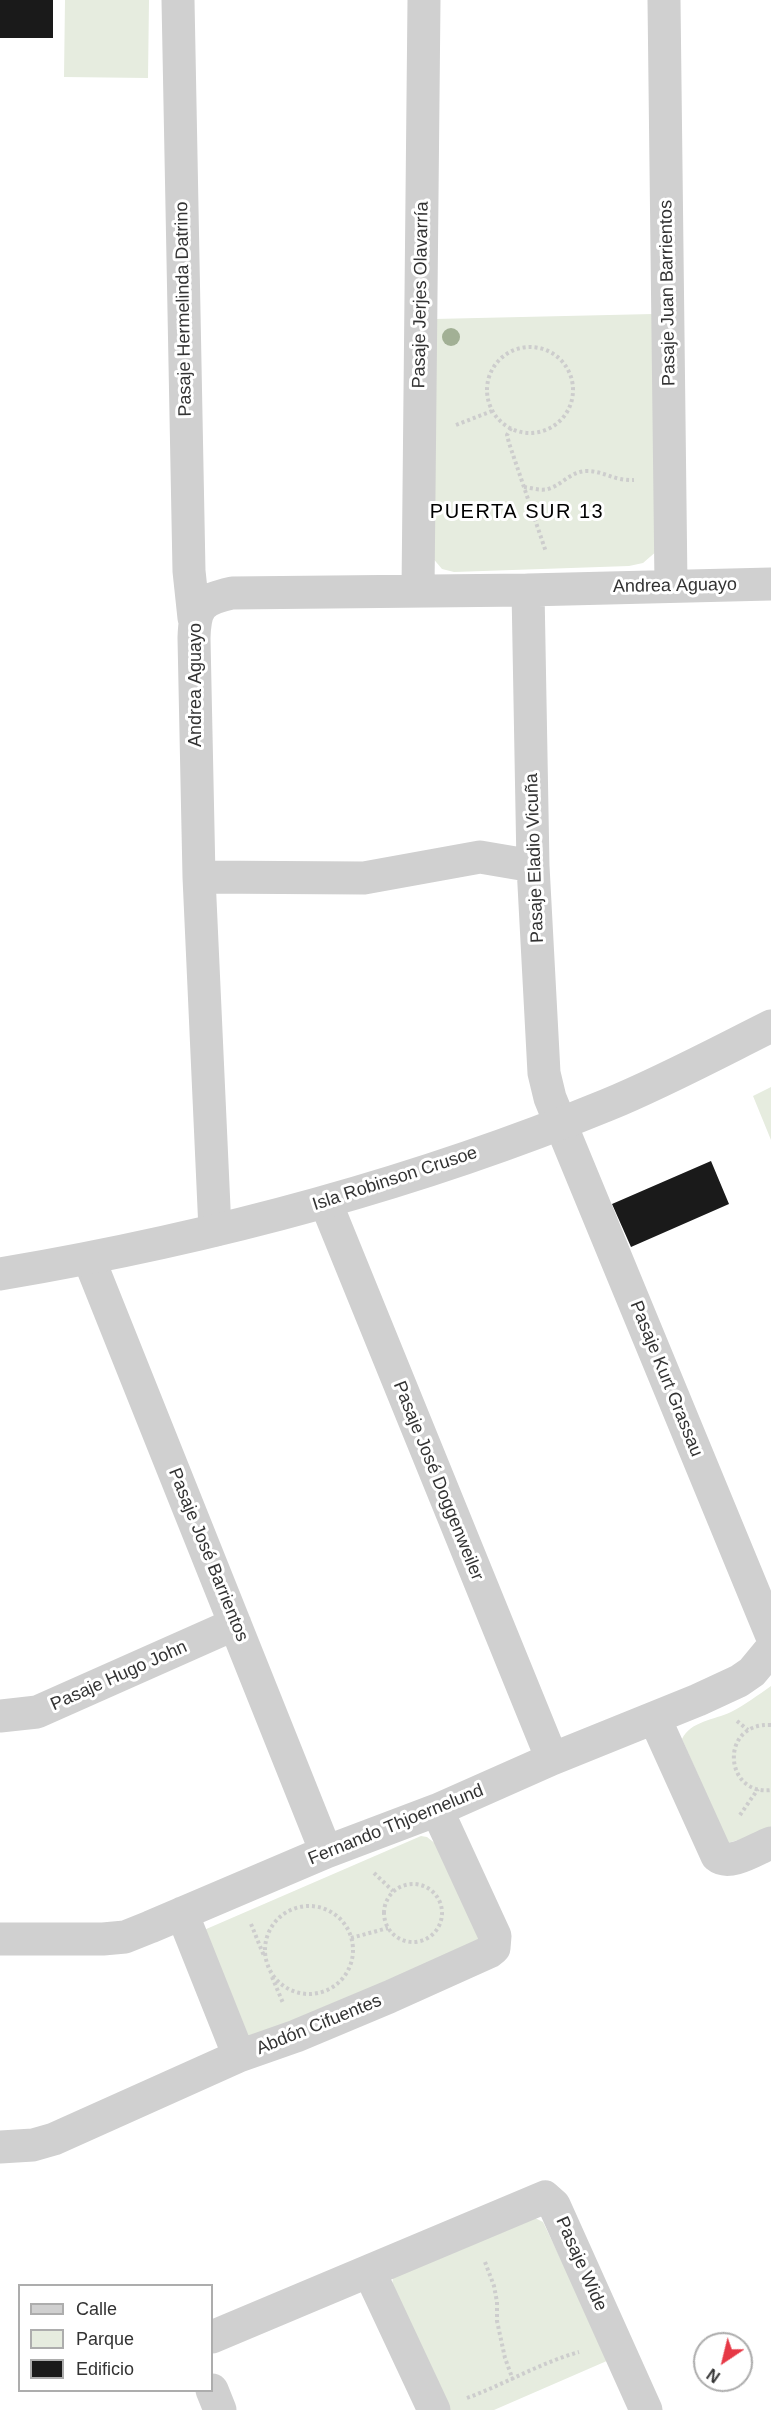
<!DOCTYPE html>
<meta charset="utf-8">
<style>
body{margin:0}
#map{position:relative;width:771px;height:2410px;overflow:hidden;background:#fff;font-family:Helvetica,sans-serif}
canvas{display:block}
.legend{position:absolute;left:18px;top:2284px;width:195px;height:108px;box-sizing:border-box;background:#fff;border:2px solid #adadad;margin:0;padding:8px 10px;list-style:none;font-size:18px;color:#333}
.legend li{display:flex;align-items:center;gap:12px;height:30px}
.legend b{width:30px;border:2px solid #adadad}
.north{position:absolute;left:693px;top:2332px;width:60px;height:60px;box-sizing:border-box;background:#fff;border:2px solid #adadad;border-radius:50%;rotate:215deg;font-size:16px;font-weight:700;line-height:24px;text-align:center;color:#333}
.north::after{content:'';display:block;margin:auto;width:21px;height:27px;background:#e63946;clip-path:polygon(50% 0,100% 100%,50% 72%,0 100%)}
</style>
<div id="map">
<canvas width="771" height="2410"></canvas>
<ul class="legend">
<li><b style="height:8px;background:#d0d0d0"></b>Calle</li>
<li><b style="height:16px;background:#e6ecdf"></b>Parque</li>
<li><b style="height:16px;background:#1a1a1a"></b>Edificio</li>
</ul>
<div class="north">N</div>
</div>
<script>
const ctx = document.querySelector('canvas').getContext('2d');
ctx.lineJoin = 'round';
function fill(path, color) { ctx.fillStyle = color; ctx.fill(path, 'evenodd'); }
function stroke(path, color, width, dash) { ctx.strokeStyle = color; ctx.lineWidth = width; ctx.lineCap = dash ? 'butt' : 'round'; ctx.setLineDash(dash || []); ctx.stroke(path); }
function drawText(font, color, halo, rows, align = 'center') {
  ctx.font = font + ' Helvetica,sans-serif'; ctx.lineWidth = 6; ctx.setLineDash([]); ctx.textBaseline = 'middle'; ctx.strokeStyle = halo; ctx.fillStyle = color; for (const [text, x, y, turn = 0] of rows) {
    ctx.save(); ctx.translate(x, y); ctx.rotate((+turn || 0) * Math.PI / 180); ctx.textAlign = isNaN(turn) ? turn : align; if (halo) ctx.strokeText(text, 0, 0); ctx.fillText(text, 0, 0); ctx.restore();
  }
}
fill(new Path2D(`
 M 65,0 L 149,0 L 148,78 L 64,77 Z
 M 653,314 L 658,550 L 643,563 L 629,566 L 454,572 L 442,569 L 431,556 L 434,319 Z
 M 771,1087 L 771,1140 L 753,1096 Z
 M 771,1686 L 771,1830 L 728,1843 L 682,1739 C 691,1721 714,1720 731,1712 C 745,1705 758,1695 771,1686 Z
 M 421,1836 L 427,1837 L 441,1848 L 479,1940 L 254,2039 L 247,2035 L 204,1930 Z
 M 535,2218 L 543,2222 L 609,2360 L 494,2410 L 446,2410 L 392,2287 L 393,2276 Z`), '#e6ecdf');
fill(new Path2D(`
 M 0,0 L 53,0 L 53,38 L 0,38 Z
 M 711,1161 L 729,1204 L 631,1247 L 612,1204 Z`), '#1a1a1a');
stroke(new Path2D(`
 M487 390a43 43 0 1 1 86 0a43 43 0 1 1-86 0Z
 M 456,425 L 492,411
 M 511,428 L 507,435 L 509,443 L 546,552
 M 524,487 C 532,488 541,491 548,489 C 562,485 571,471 587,471 C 604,471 614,481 634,480
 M 737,1721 L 748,1730
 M 771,1725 C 719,1722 724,1796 771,1790
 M 740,1815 L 758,1789
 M 374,1873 L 393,1891
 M384 1913a29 29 0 1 1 58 0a29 29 0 1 1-58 0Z
 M265 1950a44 44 0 1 1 88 0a44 44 0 1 1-88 0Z
 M 251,1924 L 264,1956
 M 351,1938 L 388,1928
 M 272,1977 L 283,2003
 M 485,2262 L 494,2286 L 497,2302 L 497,2321 L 505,2358 L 513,2380
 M 467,2398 C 505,2384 540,2363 579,2352`), '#cdcdcd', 4, [3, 3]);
stroke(new Path2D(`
 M 178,0 L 189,571 L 194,618
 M 664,0 L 671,585
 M 418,590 L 424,0
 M 528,590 L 533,866 L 544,1073 L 550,1098 L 771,1634
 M 199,877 L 364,878 L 480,857 L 533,866
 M 326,1203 L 552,1759
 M 215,1230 L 199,877 L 194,638 C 195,606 201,600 232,593 L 528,590 L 771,584
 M 89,1259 L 326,1852
 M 0,1716 L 37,1712 L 235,1624
 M 655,1719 L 717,1856 C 730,1867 757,1848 771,1843
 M 182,1913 L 239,2056
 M 0,1939 L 103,1939 L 125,1937 L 150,1927 L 326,1852 L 437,1810 L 552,1759 L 698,1700 L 739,1681 L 752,1672 L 771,1649
 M 0,2147 L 33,2145 L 54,2139 L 239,2056 L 296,2036 L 389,1997 L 489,1952 L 494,1948 L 495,1936 L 437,1810
 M 369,2271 L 434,2410
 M 212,2337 L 545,2197 L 554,2205 L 646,2410
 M 212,2390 L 220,2410`), '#d0d0d0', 33);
stroke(new Path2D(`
 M 0,1274 C 208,1239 412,1185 607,1105 C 663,1082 717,1053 771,1026`), '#d0d0d0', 33);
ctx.fillStyle = '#a2b095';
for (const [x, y] of [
 [451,337]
]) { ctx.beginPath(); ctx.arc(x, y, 9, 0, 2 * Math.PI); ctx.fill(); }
drawText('18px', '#333', '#fff', [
 ["Pasaje Juan Barrientos",668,293,-91],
 ["Pasaje Jerjes Olavarría",421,295,-89],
 ["Pasaje Hermelinda Datrino",184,309,-91],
 ["Andrea Aguayo",675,586,-1],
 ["Andrea Aguayo",196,685,-90],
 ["Pasaje Eladio Vicuña",535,858,-92],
 ["Isla Robinson Crusoe",395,1179,-18],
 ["Pasaje Kurt Grassau",666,1379,68],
 ["Pasaje José Doggenweiler",438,1481,68],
 ["Pasaje José Barrientos",208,1555,68],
 ["Pasaje Hugo John",119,1676,-24],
 ["Fernando Thjoernelund",396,1825,-22],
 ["Abdón Cifuentes",319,2025,-22],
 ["Pasaje Wide",581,2264,66]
]);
ctx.letterSpacing = '1.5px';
drawText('20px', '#000', '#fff', [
 ["PUERTA SUR 13",517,512]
]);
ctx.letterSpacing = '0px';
</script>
